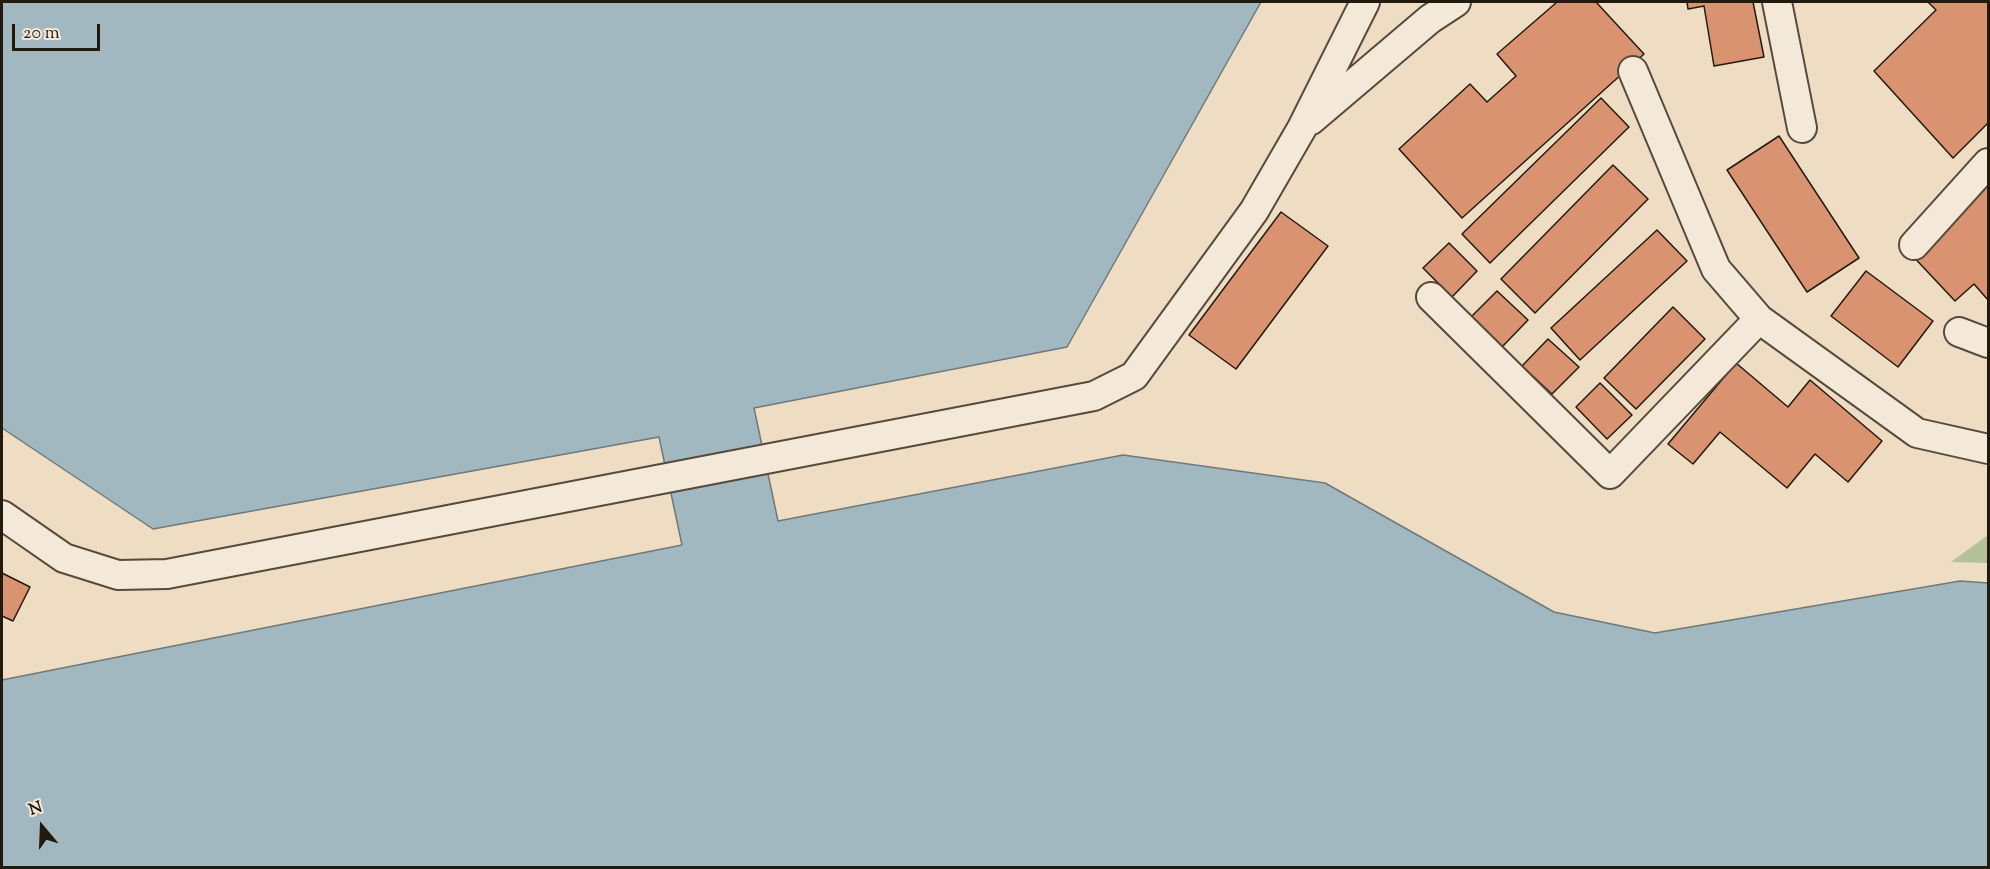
<!DOCTYPE html>
<style>
body{margin:0}
#map{position:relative;width:1990px;height:869px;overflow:hidden;background:#eedcc3;font-family:"Sorts Mill Goudy",serif}
canvas{display:block}
.frame{position:absolute;inset:0;border:3px solid #231a0f;pointer-events:none}
.north{position:absolute;left:12px;top:797px;width:60px;height:60px;-webkit-text-stroke:4px #f4e8d8;paint-order:stroke;rotate:341deg;font-size:16px;font-weight:700;line-height:24px;text-align:center;color:#231a0f}
.north::after{content:'';display:block;margin:auto;width:21px;height:27px;background:#231a0f;clip-path:polygon(50% 0,100% 100%,50% 72%,0 100%)}
.scale{position:absolute;left:12px;top:24px;width:88px;height:27px;box-sizing:border-box;border:3px solid #231a0f;border-top:0;padding-left:8px;font-size:18px;line-height:21px;white-space:nowrap;color:#231a0f;-webkit-text-stroke:4px #f4e8d8;paint-order:stroke}
</style>
<div id="map">
<canvas width="1990" height="869"></canvas>
<div class="frame"></div>
<div class="north">N</div>
<div class="scale">20 m</div>
</div>
<script>
const ctx = document.querySelector('canvas').getContext('2d');
ctx.lineJoin = 'round';
function fill(path, color) { ctx.fillStyle = color; ctx.fill(path, 'evenodd'); }
function stroke(path, color, width, dash) { ctx.strokeStyle = color; ctx.lineWidth = width; ctx.lineCap = dash ? 'butt' : 'round'; ctx.setLineDash(dash || []); ctx.stroke(path); }
fill(new Path2D(`
 M 1988,535 L 1988,563 L 1951,562 Z`), '#b5c196');
const water = new Path2D(`
 M 2,2 L 1261,2 L 1067,347 L 754,408 L 778,521 L 1123,455 L 1325,483 L 1554,612 L 1655,633 L 1960,581 L 1988,583 L 1988,867 L 2,868 L 2,680 L 682,545 L 659,437 L 153,529 L 2,428 Z`);
fill(water, '#a1b8c0');
stroke(water, '#6f7979', 1.5);
const building = new Path2D(`
 M 1557,2 L 1596,2 L 1644,54 L 1462,218 L 1399,149 L 1470,84 L 1487,102 L 1516,76 L 1497,54 Z
 M 1687,2 L 1753,2 L 1764,57 L 1714,66 L 1704,6 L 1688,9 Z
 M 1928,2 L 1988,2 L 1988,123 L 1953,158 L 1874,71 L 1936,10 Z
 M 1601,98 L 1629,127 L 1490,263 L 1462,234 Z
 M 1779,136 L 1859,258 L 1807,292 L 1727,170 Z
 M 1613,165 L 1648,199 L 1535,313 L 1501,279 Z
 M 1988,178 L 1988,300 L 1974,284 L 1955,301 L 1908,251 Z
 M 1281,212 L 1328,246 L 1236,369 L 1189,335 Z
 M 1657,230 L 1687,261 L 1580,360 L 1551,328 Z
 M 1449,243 L 1477,271 L 1452,297 L 1423,268 Z
 M 1866,271 L 1933,321 L 1898,367 L 1831,316 Z
 M 1497,291 L 1528,320 L 1502,347 L 1471,317 Z
 M 1673,307 L 1705,339 L 1636,409 L 1604,378 Z
 M 1548,339 L 1579,367 L 1552,394 L 1522,366 Z
 M 1736,363 L 1788,407 L 1810,380 L 1882,441 L 1848,482 L 1815,454 L 1787,488 L 1720,432 L 1693,464 L 1668,444 Z
 M 1600,383 L 1632,415 L 1607,439 L 1576,407 Z
 M 2,573 L 30,587 L 13,621 L 2,616 Z`);
fill(building, '#da9371');
stroke(building, '#231a0f', 1.5);
const minor = new Path2D(`
 M 1777,2 L 1802,128
 M 1633,71 L 1716,269 L 1759,319 L 1917,433 L 1988,449
 M 1311,120 L 1430,19 L 1456,2
 M 1914,245 L 1988,163
 M 1431,297 L 1610,474 L 1759,319
 M 1959,332 L 1988,343
 M 2,515 L 64,558 L 118,575 L 167,574 L 1094,396 L 1134,376 L 1254,211 L 1302,128 L 1365,2`);
stroke(minor, '#564a3c', 32);
stroke(minor, '#f4e8d8', 28);
</script>
